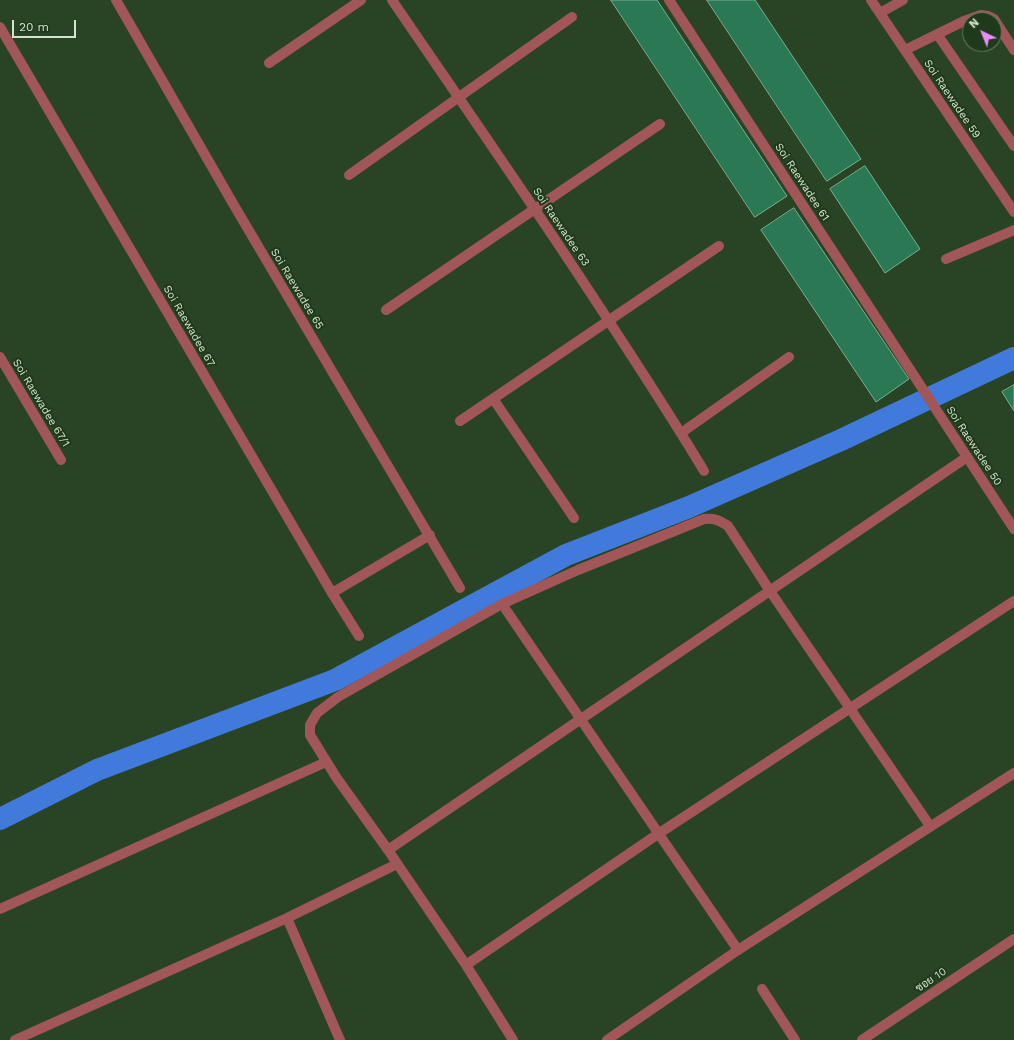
<!DOCTYPE html>
<meta charset="utf-8">
<style>
body{margin:0}
#map{position:relative;width:1014px;height:1040px;overflow:hidden;background:#294424;font-family:"Work Sans",sans-serif}
canvas{display:block}
.north{position:absolute;left:962px;top:12px;width:40px;height:40px;box-sizing:border-box;background:#1f3a1a;border:1px solid #677e62;border-radius:50%;rotate:317deg;font-size:11px;font-weight:700;line-height:16px;text-align:center;color:#d3e3cf}
.north::after{content:'';display:block;margin:auto;width:14px;height:18px;background:#e98dfe;clip-path:polygon(50% 0,100% 100%,50% 72%,0 100%)}
.scale{position:absolute;left:12px;top:20px;width:64px;height:18px;box-sizing:border-box;border:2px solid #d3e3cf;border-top:0;padding-left:5px;font-size:12px;line-height:14px;white-space:nowrap;color:#d3e3cf;-webkit-text-stroke:3px #1f3a1a;paint-order:stroke}
</style>
<div id="map">
<canvas width="1014" height="1040"></canvas>
<div class="north">N</div>
<div class="scale">20 m</div>
</div>
<script>
const ctx = document.querySelector('canvas').getContext('2d');
ctx.lineJoin = 'round';
function stroke(path, color, width, dash) { ctx.strokeStyle = color; ctx.lineWidth = width; ctx.lineCap = dash ? 'butt' : 'round'; ctx.setLineDash(dash || []); ctx.stroke(path); }
function fill(path, color) { ctx.fillStyle = color; ctx.fill(path, 'evenodd'); }
function drawText(font, color, halo, rows, align = 'center') {
  ctx.font = font + ' "Work Sans",Sarabun,sans-serif'; ctx.lineWidth = 4; ctx.setLineDash([]); ctx.textBaseline = 'middle'; ctx.strokeStyle = halo; ctx.fillStyle = color; for (const [text, x, y, turn = 0] of rows) {
    ctx.save(); ctx.translate(x, y); ctx.rotate((+turn || 0) * Math.PI / 180); ctx.textAlign = isNaN(turn) ? turn : align; if (halo) ctx.strokeText(text, 0, 0); ctx.fillText(text, 0, 0); ctx.restore();
  }
}
stroke(new Path2D(`
 M 0,819 L 97,770 L 335,680 L 566,555 L 689,507 L 841,440 L 1014,358`), '#417adb', 22);
const building = new Path2D(`
 M 611,0 L 657,0 L 787,196 L 755,217 Z
 M 707,0 L 755,0 L 861,159 L 827,181 Z
 M 865,166 L 920,249 L 885,273 L 830,189 Z
 M 794,208 L 909,379 L 876,402 L 761,230 Z
 M 1014,385 L 1014,411 L 1002,392 Z`);
fill(building, '#2a7854');
stroke(building, '#7ead93', 1);
stroke(new Path2D(`
 M 269,63 L 361,0
 M 349,175 L 572,17
 M 946,259 L 1014,230
 M 386,310 L 660,124
 M 494,400 L 574,518
 M 460,421 L 719,246
 M 681,433 L 789,357
 M 332,593 L 430,535
 M 502,604 L 738,950
 M 388,850 L 967,457
 M 0,909 L 326,762
 M 287,918 L 340,1040
 M 466,965 L 658,834 L 1014,601
 M 762,989 L 795,1040
 M 15,1040 L 287,918 L 397,864
 M 513,1040 L 466,965 L 388,850 L 336,777 L 310,735 L 310,725 L 317,713 L 338,697 L 502,604 L 578,570 L 704,519 C 714,518 719,520 728,526 L 770,591 L 930,826`), '#a15657', 10);
stroke(new Path2D(`
 M 116,0 L 235,207 L 460,588
 M 392,0 C 452,88 513,176 572,265 C 617,333 662,401 704,471
 M 669,0 L 1014,529
 M 871,0 L 1014,212
 M 880,13 L 903,0
 M 0,27 L 332,593 L 359,636
 M 937,34 L 1014,146
 M 905,50 L 964,21 L 981,15 L 988,16 L 994,19 L 1014,50
 M 0,357 L 61,460
 M 607,1040 L 738,950 L 1014,773
 M 862,1040 L 1014,939`), '#a15657', 10);
drawText('11px', '#d3e3cf', '#1f3a1a', [
 ["Soi Raewadee 59",952,99,56],
 ["Soi Raewadee 61",802,182,57],
 ["Soi Raewadee 63",561,227,56],
 ["Soi Raewadee 65",297,289,59],
 ["Soi Raewadee 67",189,326,60],
 ["Soi Raewadee 67/1",41,403,59],
 ["Soi Raewadee 50",974,446,57],
 ["ซอย 10",931,980,-34]
]);
</script>
